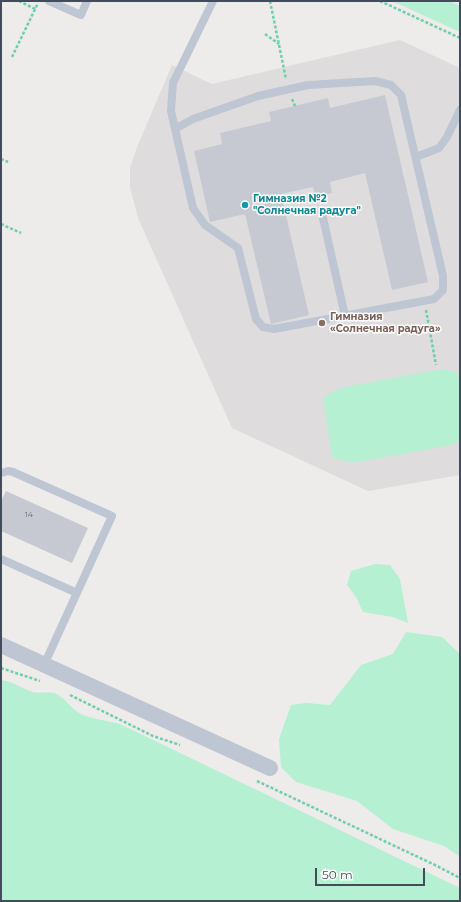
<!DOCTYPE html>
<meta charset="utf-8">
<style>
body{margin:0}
#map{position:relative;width:461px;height:902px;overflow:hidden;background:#eeebeb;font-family:Montserrat,sans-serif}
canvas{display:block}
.frame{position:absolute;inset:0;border:2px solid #434c59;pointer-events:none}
.scale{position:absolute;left:315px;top:868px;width:110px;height:18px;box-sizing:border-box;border:2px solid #434c59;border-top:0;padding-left:5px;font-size:12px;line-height:14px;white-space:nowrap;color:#434c59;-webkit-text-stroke:3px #fff;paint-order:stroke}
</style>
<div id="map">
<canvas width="461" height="902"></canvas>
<div class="frame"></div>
<div class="scale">50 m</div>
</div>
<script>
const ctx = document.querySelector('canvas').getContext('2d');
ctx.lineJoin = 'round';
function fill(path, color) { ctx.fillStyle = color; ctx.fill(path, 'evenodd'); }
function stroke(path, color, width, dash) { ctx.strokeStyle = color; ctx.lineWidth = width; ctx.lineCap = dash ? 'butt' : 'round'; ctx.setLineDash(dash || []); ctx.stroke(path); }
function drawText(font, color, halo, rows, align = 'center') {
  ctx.font = font + ' Montserrat,sans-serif'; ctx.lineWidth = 3; ctx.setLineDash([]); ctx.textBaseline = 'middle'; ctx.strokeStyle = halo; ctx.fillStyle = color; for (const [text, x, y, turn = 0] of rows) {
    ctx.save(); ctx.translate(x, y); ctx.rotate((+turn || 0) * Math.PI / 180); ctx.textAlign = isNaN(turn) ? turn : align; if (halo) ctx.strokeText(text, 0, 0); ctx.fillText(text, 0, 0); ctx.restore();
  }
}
fill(new Path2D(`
 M 400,40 L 460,68 L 460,475 L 368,491 L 232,428 L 138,218 L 130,187 L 130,168 L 137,147 L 172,65 L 212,84 L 284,67 Z`), '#dfdcdd');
fill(new Path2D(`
 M 392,1 L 449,1 L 460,6 L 460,32 Z
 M 445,369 L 453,371 L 460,374 L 460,441 L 451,445 L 358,462 C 348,462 341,461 332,457 L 323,399 C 329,393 336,390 344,387 L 437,370 Z
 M 375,564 L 390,565 L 400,579 L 408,623 L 393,617 L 363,612 L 356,597 L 347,585 L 351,571 Z
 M 406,632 L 442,637 L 460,654 L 460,857 L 444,846 L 393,829 L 357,801 L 296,782 L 281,767 L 279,739 L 291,705 L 306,703 L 330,705 L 361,665 L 393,654 Z
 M 1,680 C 13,681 22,689 33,692 C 39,694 47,691 54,693 C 65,697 71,709 81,714 C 91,719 109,721 120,724 L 460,888 L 460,901 L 1,901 Z`), '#b5f0d2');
fill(new Path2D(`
 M 385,95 L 428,282 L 392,290 L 365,173 L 330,182 L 332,193 L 316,197 L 313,187 L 281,194 L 309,315 L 271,324 L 245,214 L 210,222 L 194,151 L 222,144 L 220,133 L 271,121 L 269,112 L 328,98 L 330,108 Z
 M 6,491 L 88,528 L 72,563 L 1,531 L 1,501 Z`), '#c7c9d2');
stroke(new Path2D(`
 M 19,1 L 35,9
 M 270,1 L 286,79
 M 380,1 L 460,38
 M 265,34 L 279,44
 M 12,57 L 38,3
 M 292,99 L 295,106
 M 1,159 L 8,162
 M 1,224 L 21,233
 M 426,310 L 436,365
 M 1,668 L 40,681
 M 70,695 L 153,736 L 180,745
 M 257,781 L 435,865 L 460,878`), '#6ccfa9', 2.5, [3, 2]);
stroke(new Path2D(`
 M 49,1 L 81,15 L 87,1
 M 175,129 L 193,119 L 258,96 L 308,85 L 375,81 L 391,85 L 401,95 L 443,276 L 443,290 L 434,299 L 274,329 L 263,327 L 256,319 L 238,248 L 205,225 L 193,208 L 171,111 L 173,83 L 213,1
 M 416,157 L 439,148 L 447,137 L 460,110
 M 323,218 L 345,316
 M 1,473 L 8,471 L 13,472 L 112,516 L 44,665
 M 1,559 L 77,593`), '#bdc6d2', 8);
stroke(new Path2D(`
 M 1,645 L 270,768`), '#bdc6d2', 16);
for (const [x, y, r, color] of [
 [245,205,4,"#0f9aa8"],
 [322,323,4,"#8d6e63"]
]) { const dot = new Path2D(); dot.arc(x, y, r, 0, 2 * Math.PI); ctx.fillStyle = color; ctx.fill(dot); stroke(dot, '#fff', 1.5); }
drawText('8px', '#646b77', null, [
 ["14",29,515]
]);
drawText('bold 10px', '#0d838f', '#fff', [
 ["Гимназия №2",253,199],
 ["\"Солнечная радуга\"",253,211]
], 'left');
drawText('bold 10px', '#785e54', '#fff', [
 ["Гимназия",330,317],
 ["«Солнечная радуга»",330,329]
], 'left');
</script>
